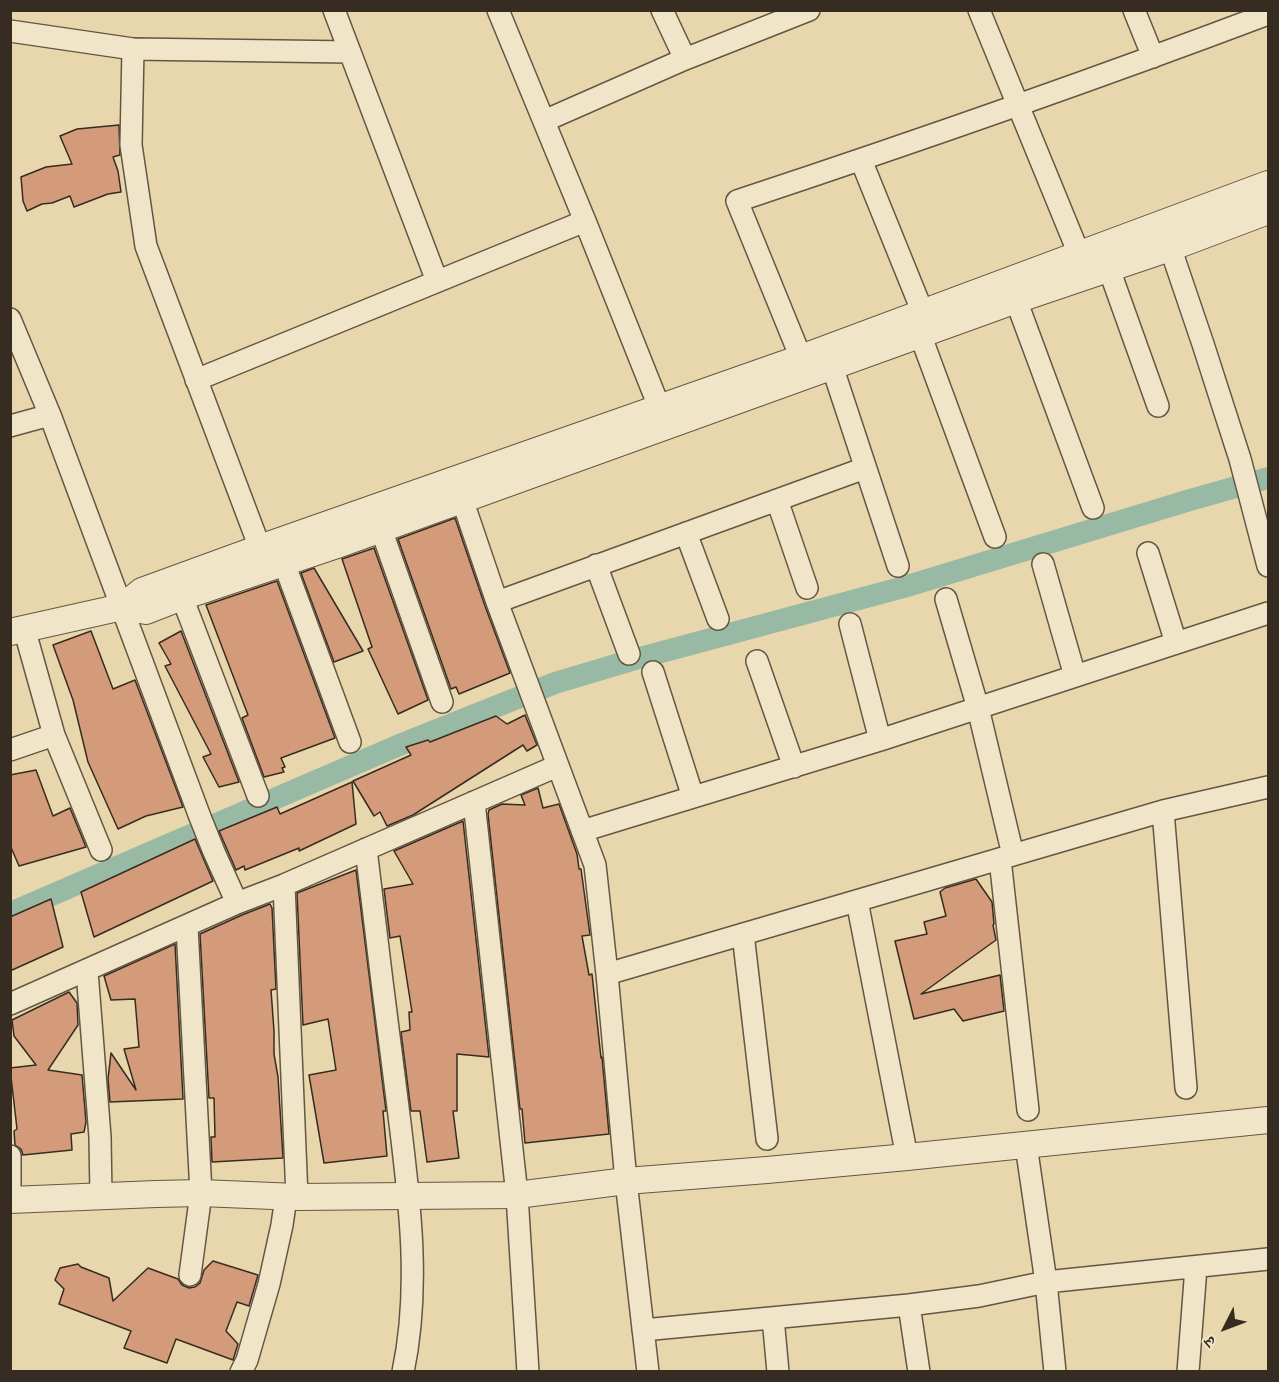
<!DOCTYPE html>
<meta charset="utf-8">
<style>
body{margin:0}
#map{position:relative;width:1279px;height:1382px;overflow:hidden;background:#e8d7ac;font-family:"Sorts Mill Goudy","Noto Serif Devanagari",serif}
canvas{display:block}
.frame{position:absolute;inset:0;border:12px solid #372c21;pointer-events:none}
.north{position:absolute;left:1195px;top:1298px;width:60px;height:60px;-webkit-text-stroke:4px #f0e5c9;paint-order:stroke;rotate:228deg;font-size:16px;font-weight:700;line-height:24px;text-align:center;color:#372c21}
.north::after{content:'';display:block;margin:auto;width:21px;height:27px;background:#372c21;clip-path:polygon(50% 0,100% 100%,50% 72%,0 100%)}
</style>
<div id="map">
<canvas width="1279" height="1382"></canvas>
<div class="frame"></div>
<div class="north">उ</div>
</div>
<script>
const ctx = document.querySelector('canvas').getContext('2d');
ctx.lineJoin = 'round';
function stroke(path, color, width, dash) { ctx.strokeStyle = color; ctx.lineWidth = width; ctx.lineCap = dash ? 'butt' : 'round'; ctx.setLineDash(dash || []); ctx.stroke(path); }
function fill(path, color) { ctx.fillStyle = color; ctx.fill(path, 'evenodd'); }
stroke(new Path2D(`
 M 10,913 L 397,746 L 555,683 L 632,660 L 904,587 L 1190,500 L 1268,478`), '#98baa5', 22);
const building = new Path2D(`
 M 119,125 L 120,155 L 113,157 L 118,171 L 121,192 L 108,194 L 74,207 L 70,196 L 52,203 L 42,204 L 27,211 L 23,201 L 21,177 L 46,167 L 72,164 L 60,136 L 77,129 Z
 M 455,518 L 485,606 L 510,673 L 459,694 L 456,687 L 451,689 L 398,539 Z
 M 374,548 L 428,700 L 398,714 L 368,649 L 372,647 L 342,559 Z
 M 314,568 L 363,651 L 334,662 L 301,573 Z
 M 277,581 L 335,738 L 281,758 L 285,767 L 282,768 L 284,772 L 264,777 L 242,718 L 248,715 L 206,605 Z
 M 91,631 L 113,689 L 135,680 L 183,807 L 146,816 L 118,829 L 88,762 L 73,700 L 53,645 Z
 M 181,631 L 239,782 L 219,787 L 203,757 L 211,754 L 165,666 L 171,664 L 159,643 Z
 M 525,715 L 537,745 L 527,751 L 523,745 L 413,815 L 387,826 L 380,812 L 374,816 L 353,781 L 411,755 L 406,747 L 428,740 L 430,742 L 496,716 L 507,724 Z
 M 36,770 L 53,816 L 70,808 L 86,847 L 19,866 L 10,845 L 10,775 Z
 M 352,782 L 356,824 L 299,851 L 299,848 L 245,870 L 244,866 L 236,870 L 219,831 L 277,807 L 280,814 Z
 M 538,788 L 543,808 L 559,804 L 577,854 L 579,869 L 581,869 L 590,935 L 582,936 L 589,975 L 592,974 L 601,1058 L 602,1057 L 609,1134 L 525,1143 L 522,1109 L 520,1109 L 488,814 L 489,810 L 502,804 L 525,805 L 521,795 Z
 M 463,821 L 489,1057 L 457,1054 L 457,1111 L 453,1111 L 459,1158 L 427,1162 L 420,1111 L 411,1111 L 401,1032 L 410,1030 L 409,1012 L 412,1012 L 400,936 L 390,938 L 384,889 L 413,884 L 394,851 Z
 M 195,839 L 213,881 L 94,937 L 81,892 Z
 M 356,870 L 386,1111 L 383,1111 L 387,1156 L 324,1163 L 309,1075 L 336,1070 L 328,1019 L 303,1025 L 297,893 Z
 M 976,879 L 992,902 L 994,924 L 993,925 L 996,940 L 921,994 L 1000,975 L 1004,1011 L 963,1021 L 954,1009 L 914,1019 L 895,941 L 927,934 L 924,922 L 946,916 L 940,892 L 945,888 Z
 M 51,899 L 63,947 L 10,971 L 10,917 Z
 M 270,904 L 272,908 L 276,989 L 271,990 L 274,1031 L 274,1054 L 278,1077 L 283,1158 L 212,1162 L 211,1137 L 215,1137 L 214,1098 L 209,1098 L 200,934 L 242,915 Z
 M 175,944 L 183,1099 L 110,1102 L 108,1079 L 111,1053 L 136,1090 L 124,1049 L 139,1047 L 135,999 L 111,1000 L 104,976 Z
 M 69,992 L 77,1003 L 78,1025 L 48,1070 L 82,1075 L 86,1122 L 84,1132 L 71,1134 L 72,1150 L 23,1155 L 21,1149 L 15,1145 L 14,1131 L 17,1129 L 10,1068 L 36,1065 L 14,1036 L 12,1020 Z
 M 213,1261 L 258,1275 L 249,1306 L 237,1302 L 226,1331 L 238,1344 L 233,1360 L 176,1339 L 167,1363 L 124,1348 L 131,1331 L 59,1304 L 64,1289 L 55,1280 L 60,1268 L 78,1264 L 81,1267 L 109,1278 L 113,1301 L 148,1268 L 178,1279 L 182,1285 L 189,1288 L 195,1287 L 200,1283 L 204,1270 Z`);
fill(building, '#d49b7b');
stroke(building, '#372c21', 1.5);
const minor = new Path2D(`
 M 334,10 L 437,281
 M 979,10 L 1079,254
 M 1134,10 L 1153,57
 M 10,31 L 133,49 L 131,145 L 146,246 L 260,548
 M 133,49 L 350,52
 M 685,59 L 809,10
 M 544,121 L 685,59 L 662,10
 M 861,160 L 923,313
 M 585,221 L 660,409
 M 1166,235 L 1203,344 L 1240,459 L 1268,566
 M 1109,269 L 1158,406
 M 1016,300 L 1093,508
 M 10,319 L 50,415 L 200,817 L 214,852 L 237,903
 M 920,334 L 995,537
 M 801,358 L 737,201 C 915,142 1093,80 1268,14
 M 832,366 L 898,566
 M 196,380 L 585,221 L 498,10
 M 10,426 L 50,415
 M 462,499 L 497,602 L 595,865 L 607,974
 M 777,500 L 807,588
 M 381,529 L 442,702
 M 686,533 L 718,619
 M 1148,553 L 1176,643
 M 284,563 L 350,742
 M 1043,564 L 1075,676
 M 596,565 L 629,654
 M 182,597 L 258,796
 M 946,599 L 978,708 L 1013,855
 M 497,602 L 865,468
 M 850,624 L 880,740 L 1268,613
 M 24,628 L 54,735 L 101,850
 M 757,661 L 794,767
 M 653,672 L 693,797
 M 10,750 L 54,735
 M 474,802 L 517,1195 L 528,1372
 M 582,831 L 880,740
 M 366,849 C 376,932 386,1016 397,1099 C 408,1189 422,1282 403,1372
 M 1000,859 L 1028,1110
 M 284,885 L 297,1197
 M 857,901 L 907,1157
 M 187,927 L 201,1193 L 190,1275
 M 743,934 L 767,1139
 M 87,971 L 100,1137 L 101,1196
 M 10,1004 L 237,903 L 284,885 L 557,766
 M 1186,1088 L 1163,811 L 1268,787
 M 1026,1145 L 1046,1282 L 1055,1372
 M 10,1156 L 10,1197
 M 909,1305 L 919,1372
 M 773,1318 L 778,1372
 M 643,1330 L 909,1305 L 979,1296 L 1046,1282 L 1268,1259
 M 241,1372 L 247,1360 L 269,1284 L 282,1225 L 286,1197
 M 648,1372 L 626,1181 L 607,974 L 1163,811
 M 1188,1372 L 1196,1267`);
const tertiary = new Path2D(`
 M 122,607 L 142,591 L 260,548 L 801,358 L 1268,184
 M 10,632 L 122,607 L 146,611 L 182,597 L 334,546 L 1016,300 L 1170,248 L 1268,211
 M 10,1200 L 156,1194 L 201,1193 L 297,1197 L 517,1195 L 626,1181 L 767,1170 L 907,1157 L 1268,1120`);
stroke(minor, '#635744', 24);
stroke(tertiary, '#635744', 28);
stroke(minor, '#f0e5c9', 21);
stroke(tertiary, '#f0e5c9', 26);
</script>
